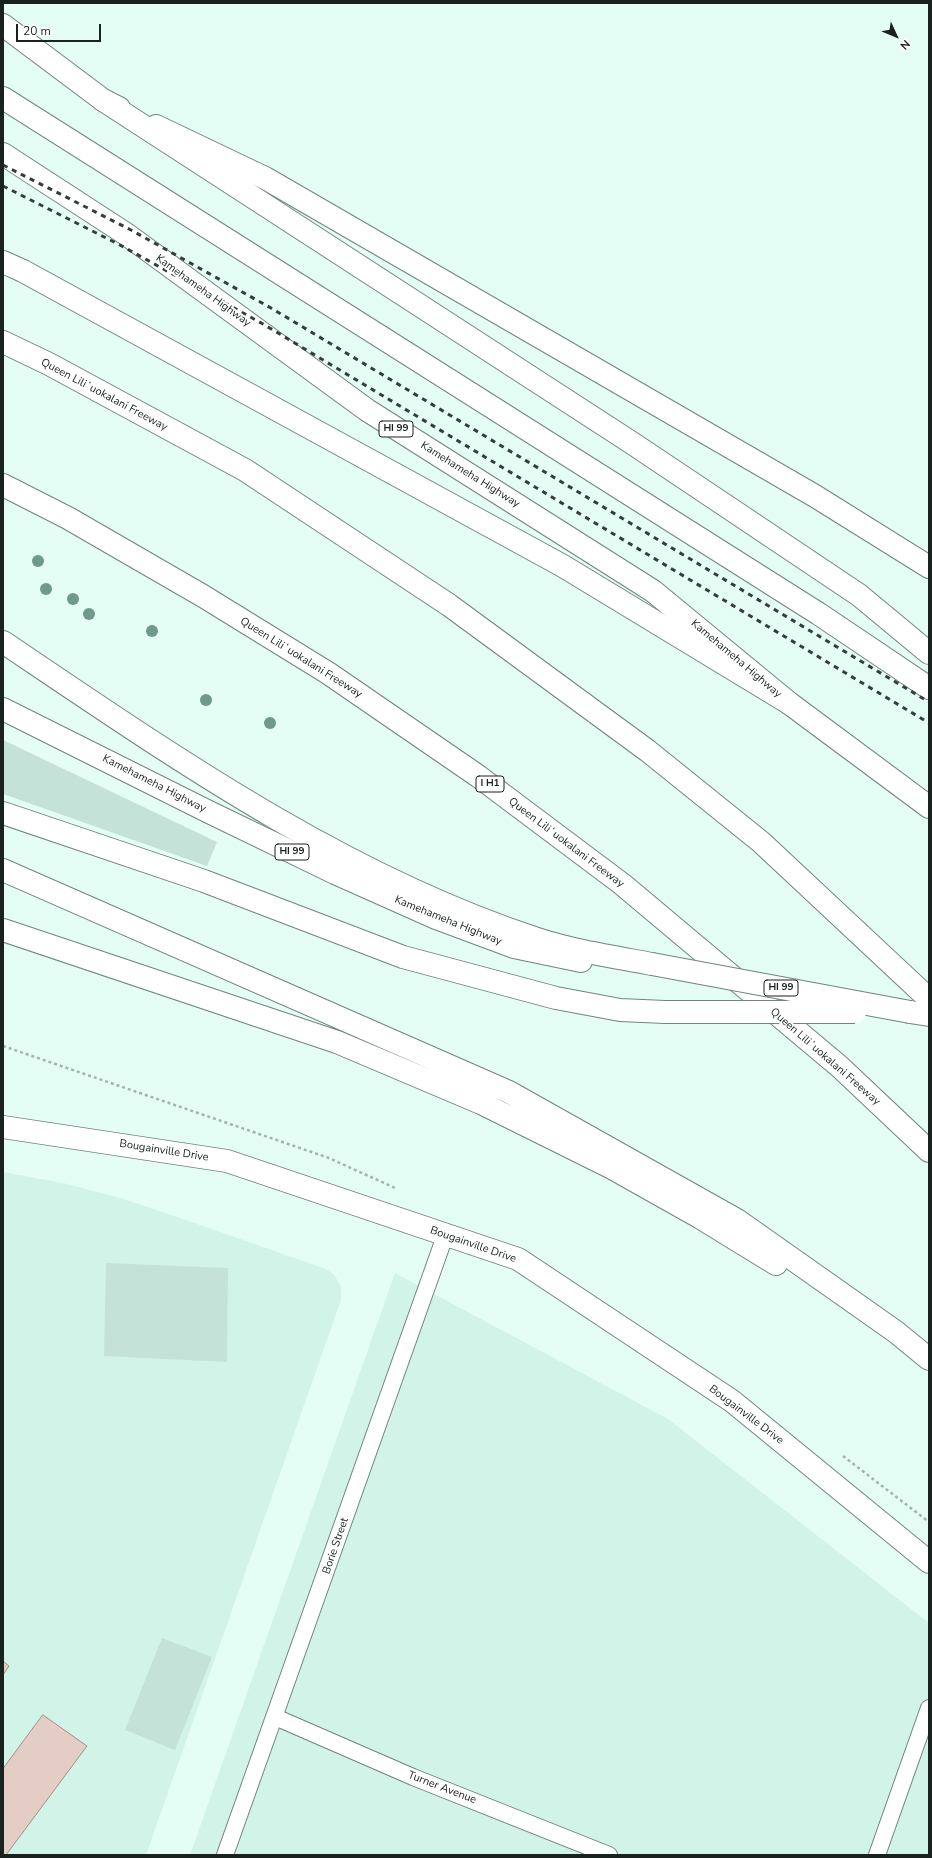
<!DOCTYPE html>
<meta charset="utf-8">
<style>
body{margin:0}
#map{position:relative;width:932px;height:1858px;overflow:hidden;background:#e5fef5;font-family:"Nunito Sans",sans-serif}
canvas{display:block}
.frame{position:absolute;inset:0;border:4px solid #19221f;pointer-events:none}
.north{position:absolute;left:876px;top:16px;width:40px;height:40px;-webkit-text-stroke:3px #fff;paint-order:stroke;rotate:134deg;font-size:11px;font-weight:700;line-height:16px;text-align:center;color:#19221f}
.north::after{content:'';display:block;margin:auto;width:14px;height:18px;background:#19221f;clip-path:polygon(50% 0,100% 100%,50% 72%,0 100%)}
.scale{position:absolute;left:16px;top:24px;width:85px;height:18px;box-sizing:border-box;border:2px solid #19221f;border-top:0;padding-left:5px;font-size:12px;line-height:14px;white-space:nowrap;color:#19221f;-webkit-text-stroke:3px #fff;paint-order:stroke}
</style>
<div id="map">
<canvas width="932" height="1858"></canvas>
<div class="frame"></div>
<div class="north">N</div>
<div class="scale">20 m</div>
</div>
<script>
const ctx = document.querySelector('canvas').getContext('2d');
ctx.lineJoin = 'round';
function fill(path, color) { ctx.fillStyle = color; ctx.fill(path, 'evenodd'); }
function stroke(path, color, width, dash) { ctx.strokeStyle = color; ctx.lineWidth = width; ctx.lineCap = dash ? 'butt' : 'round'; ctx.setLineDash(dash || []); ctx.stroke(path); }
function drawText(font, color, halo, rows, align = 'center') {
  ctx.font = font + ' "Nunito Sans",sans-serif'; ctx.lineWidth = 4; ctx.setLineDash([]); ctx.textBaseline = 'middle'; ctx.strokeStyle = halo; ctx.fillStyle = color; for (const [text, x, y, turn = 0] of rows) {
    ctx.save(); ctx.translate(x, y); ctx.rotate((+turn || 0) * Math.PI / 180); ctx.textAlign = isNaN(turn) ? turn : align; if (halo) ctx.strokeText(text, 0, 0); ctx.fillText(text, 0, 0); ctx.restore();
  }
}
fill(new Path2D(`
 M 3,1172 L 63,1183 L 117,1197 L 163,1212 L 326,1269 L 334,1275 L 341,1286 L 341,1300 L 146,1855 L 3,1855 Z
 M 395,1273 L 668,1419 L 929,1623 L 929,1855 L 190,1855 Z`), '#d2f4e8');
fill(new Path2D(`
 M 3,740 L 217,842 L 207,866 L 3,794 Z
 M 106,1263 L 228,1268 L 227,1362 L 104,1356 Z
 M 162,1638 L 212,1657 L 175,1750 L 125,1730 Z`), '#c5e2d8');
const building = new Path2D(`
 M 3,1661 L 9,1666 L 3,1675 Z
 M 43,1715 L 87,1746 L 6,1855 L 3,1855 L 3,1769 Z`);
fill(building, '#e4cdc5');
stroke(building, '#a48e87', 1);
const lane = new Path2D(`
 M 275,1717 L 413,1777 L 609,1855
 M 225,1855 L 445,1236
 M 877,1855 L 929,1708`);
const secondary = new Path2D(`
 M 3,1127 L 227,1161 L 518,1259 L 732,1401 L 929,1562`);
const primary = new Path2D(`
 M 3,25 L 103,100 L 119,108
 M 156,126 L 265,178 L 815,496 L 929,567
 M 3,154 L 126,234 L 367,410 L 653,591 L 789,703 L 929,807
 M 3,709 L 209,812 L 335,873 L 436,918 L 514,947 L 581,961
 M 3,813 L 204,881 L 403,957 L 556,998 L 620,1010 L 665,1012
 M 910,1012 L 929,1015`);
const highway = new Path2D(`
 M 3,98 L 819,614 L 929,688
 M 103,100 L 632,443 L 753,524 L 859,595 L 929,653
 M 3,262 L 23,271 L 563,566 L 789,703
 M 3,342 L 49,364 L 245,470 L 449,605 L 648,751 L 761,842 L 929,999
 M 3,485 L 68,518 L 203,596 L 328,673 L 478,776 L 622,884 L 840,1067 L 929,1151
 M 3,642 C 171,755 342,875 537,939 C 574,951 614,957 652,964
 M 3,870 L 509,1092 L 737,1220 L 896,1332 L 929,1359
 M 3,930 L 337,1042 L 481,1103 L 612,1168 L 701,1218 L 776,1264`);
stroke(lane, '#6f857d', 18);
stroke(secondary, '#6f857d', 24);
stroke(primary, '#6f857d', 24);
stroke(highway, '#6f857d', 24);
stroke(new Path2D(`
 M 3,1046 L 329,1158 L 395,1188
 M 843,1456 L 929,1522`), '#a1b4ad', 2.5, [3, 3]);
stroke(lane, '#fff', 16);
stroke(secondary, '#fff', 22);
stroke(primary, '#fff', 22);
stroke(highway, '#fff', 22);
stroke(new Path2D(`
 M 3,165 L 131,230 L 271,308 L 929,702
 M 3,186 L 120,245 L 263,324 L 929,723`), '#333e3b', 3, [5, 5]);
const primaryBridge = new Path2D(`
 M 652,964 L 910,1012
 M 665,1012 L 855,1012`);
stroke(primaryBridge, '#6f857d', 24, []);
stroke(primaryBridge, '#fff', 22);
ctx.fillStyle = '#6e998d';
for (const [x, y] of [
 [38,561],
 [46,589],
 [73,599],
 [89,614],
 [152,631],
 [206,700],
 [270,723]
]) { ctx.beginPath(); ctx.arc(x, y, 6, 0, 2 * Math.PI); ctx.fill(); }
for (const [x, y, w] of [
 [396,429,34],
 [490,784,28],
 [292,852,34],
 [781,988,34]
]) { const box = new Path2D(); box.roundRect(x - w / 2, y - 8, w, 16, 3); ctx.fillStyle = '#fff'; ctx.fill(box); stroke(box, '#19221f', 1); }
drawText('bold 10px', '#19221f', null, [
 ["HI 99",396,429],
 ["I H1",490,784],
 ["HI 99",292,852],
 ["HI 99",781,988]
]);
drawText('11px', '#19221f', '#fff', [
 ["Kamehameha Highway",203,291,36],
 ["Queen Liliʻuokalani Freeway",104,395,28],
 ["Kamehameha Highway",470,475,32],
 ["Queen Liliʻuokalani Freeway",301,658,32],
 ["Kamehameha Highway",736,659,40],
 ["Kamehameha Highway",154,784,27],
 ["Queen Liliʻuokalani Freeway",566,843,37],
 ["Kamehameha Highway",448,921,22],
 ["Queen Liliʻuokalani Freeway",825,1057,41],
 ["Bougainville Drive",164,1151,9],
 ["Bougainville Drive",473,1245,19],
 ["Bougainville Drive",746,1415,37],
 ["Borie Street",336,1546,-71],
 ["Turner Avenue",442,1788,21]
]);
</script>
